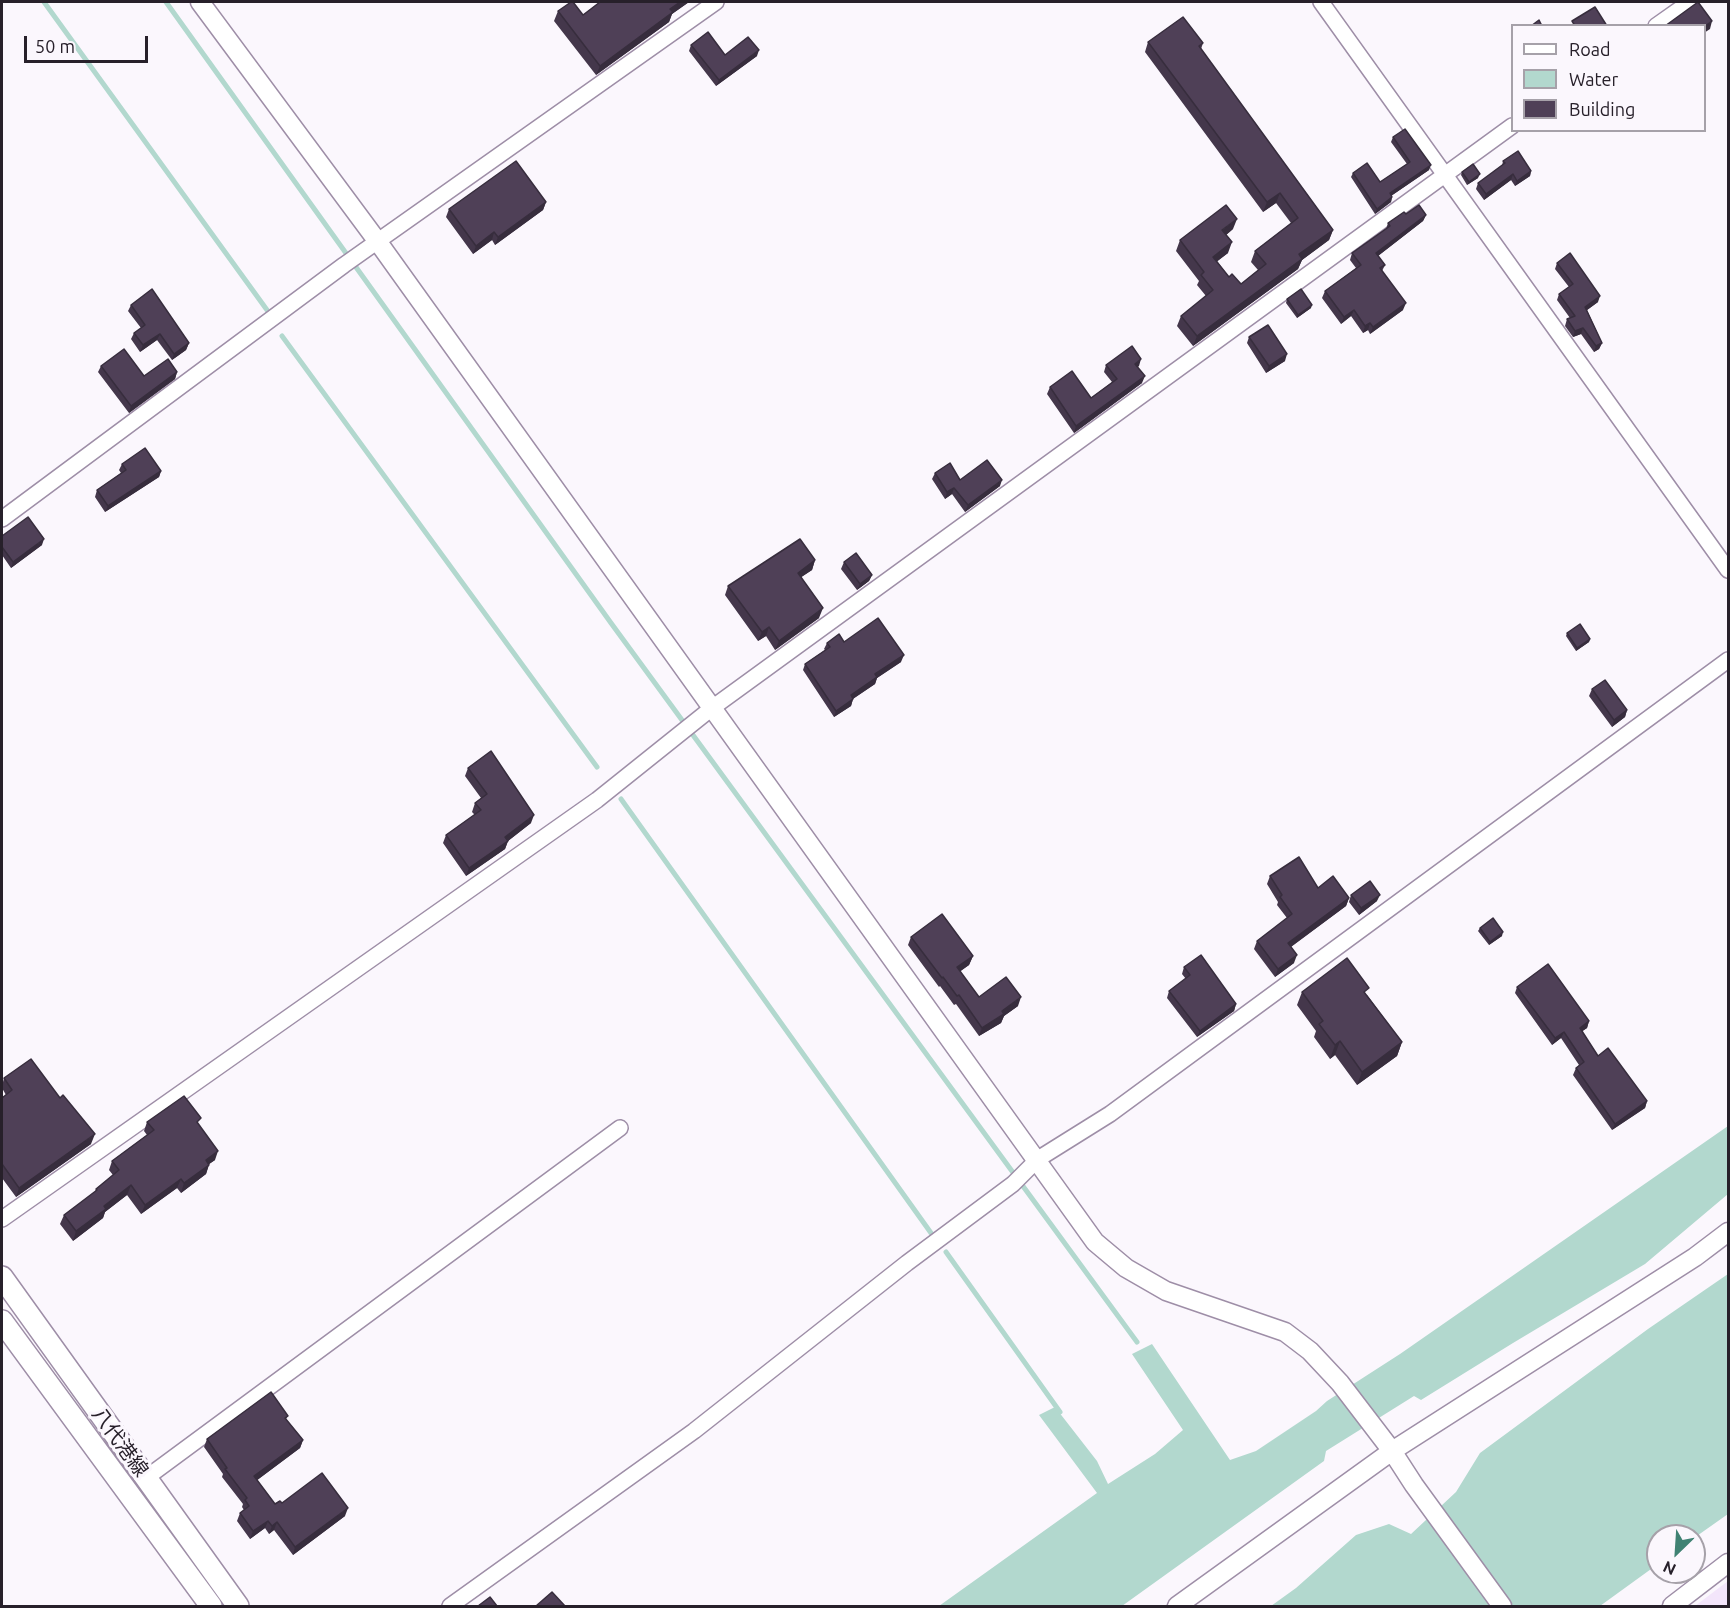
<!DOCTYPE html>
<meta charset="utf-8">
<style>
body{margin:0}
#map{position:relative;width:1730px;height:1608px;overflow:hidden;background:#fbf7fd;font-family:Ubuntu,sans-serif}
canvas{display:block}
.frame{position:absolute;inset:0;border:3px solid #27202a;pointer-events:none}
.legend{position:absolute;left:1511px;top:24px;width:195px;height:108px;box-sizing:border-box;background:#fbf7fd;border:2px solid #a6a1a9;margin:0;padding:8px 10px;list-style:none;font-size:18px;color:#27202a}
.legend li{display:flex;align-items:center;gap:12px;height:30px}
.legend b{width:30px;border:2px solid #a6a1a9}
.north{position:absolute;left:1646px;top:1524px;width:60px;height:60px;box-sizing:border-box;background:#fbf7fd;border:2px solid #a6a1a9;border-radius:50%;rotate:205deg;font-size:16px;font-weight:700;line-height:24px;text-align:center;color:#27202a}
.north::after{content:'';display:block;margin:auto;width:21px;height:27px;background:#408273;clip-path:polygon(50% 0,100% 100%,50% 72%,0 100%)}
.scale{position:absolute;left:24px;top:36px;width:124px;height:27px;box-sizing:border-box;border:3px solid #27202a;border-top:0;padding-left:8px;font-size:18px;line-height:21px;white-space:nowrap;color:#27202a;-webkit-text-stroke:4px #fbf7fd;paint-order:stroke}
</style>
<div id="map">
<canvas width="1730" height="1608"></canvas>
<div class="frame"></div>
<ul class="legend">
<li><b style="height:8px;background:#fff"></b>Road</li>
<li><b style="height:16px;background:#b2d8ce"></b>Water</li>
<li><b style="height:16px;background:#4f4057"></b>Building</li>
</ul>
<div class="north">N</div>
<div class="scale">50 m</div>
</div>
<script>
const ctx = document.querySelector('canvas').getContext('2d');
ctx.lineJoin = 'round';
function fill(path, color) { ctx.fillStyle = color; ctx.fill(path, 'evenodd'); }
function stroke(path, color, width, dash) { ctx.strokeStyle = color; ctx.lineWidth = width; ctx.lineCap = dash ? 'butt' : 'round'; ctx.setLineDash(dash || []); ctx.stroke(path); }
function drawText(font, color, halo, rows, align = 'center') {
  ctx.font = font + ' Ubuntu,"Noto Sans JP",sans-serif'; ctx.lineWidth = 6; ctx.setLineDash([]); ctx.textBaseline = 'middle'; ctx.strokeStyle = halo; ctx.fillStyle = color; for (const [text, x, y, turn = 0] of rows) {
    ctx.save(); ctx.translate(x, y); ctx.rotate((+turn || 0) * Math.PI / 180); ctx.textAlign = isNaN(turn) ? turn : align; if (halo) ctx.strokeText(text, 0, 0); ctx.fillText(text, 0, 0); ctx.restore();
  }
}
fill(new Path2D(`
 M 1728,1581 L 1728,1606 L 1695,1606 Z`), '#f3e5fb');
fill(new Path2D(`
 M 1728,1126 L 1728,1194 L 1645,1264 L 1513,1343 L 1421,1400 L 1414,1396 L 1326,1451 L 1324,1461 L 1122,1606 L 939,1606 L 1097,1493 L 1039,1415 L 1055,1407 L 1097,1461 L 1108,1484 L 1155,1454 L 1183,1430 L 1132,1354 L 1152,1344 L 1230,1460 L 1256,1451 L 1316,1411 L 1327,1401 L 1400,1354 Z
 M 1728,1274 L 1728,1514 L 1694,1538 L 1694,1536 L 1658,1536 L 1658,1564 L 1600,1606 L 1271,1606 L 1296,1588 L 1356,1535 L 1389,1524 L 1411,1534 L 1456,1492 L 1480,1453 L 1648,1329 Z`), '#b2d8ce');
stroke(new Path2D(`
 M 44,2 L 267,310
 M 166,2 L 611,623 L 1137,1342
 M 282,336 L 597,767
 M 621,799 L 931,1233
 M 946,1252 L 1060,1412`), '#b2d8ce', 5);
const minor = new Path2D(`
 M 1321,2 L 1728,570
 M 1656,26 L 1690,2
 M 2,519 L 344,265 L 716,2
 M 2,1219 L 597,800 L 712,708 L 1512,126
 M 146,1478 L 620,1128
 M 450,1606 L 694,1431 L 907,1263 L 1013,1184 L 1038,1159 L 1110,1114 L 1728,660`);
const tertiary = new Path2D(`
 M 200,2 L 378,242 L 1095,1242 L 1126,1268 L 1166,1291 L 1285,1332 L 1310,1351 L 1340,1383 L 1392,1451 L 1414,1485 L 1502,1606
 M 1177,1606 L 1392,1451 L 1695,1257 L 1728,1232
 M 1672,1606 L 1728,1563`);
const secondary = new Path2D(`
 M 2,1277 L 238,1606
 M 2,1321 L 211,1606`);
stroke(minor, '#9e8ea7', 18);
stroke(tertiary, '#9e8ea7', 21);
stroke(secondary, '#9e8ea7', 24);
stroke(minor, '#fff', 15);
stroke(tertiary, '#fff', 18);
stroke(secondary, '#fff', 21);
fill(new Path2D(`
 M 600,2 L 689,2 L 672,14 L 669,22 L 596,75 L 554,21 L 558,11 L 583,15 Z
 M 1148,42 L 1203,43 L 1201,49 L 1333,230 L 1329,240 L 1302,260 L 1298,269 L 1193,346 L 1177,326 L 1181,316 L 1206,296 L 1197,285 L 1199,281 L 1176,251 L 1180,240 L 1233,229 L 1226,235 L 1228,253 L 1217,261 L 1229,277 L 1241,284 L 1258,270 L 1251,262 L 1255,251 L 1291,223 L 1276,203 L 1263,212 L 1145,52 Z
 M 691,45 L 725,55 L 757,56 L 716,86 L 689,51 Z
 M 1393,137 L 1429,170 L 1391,196 L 1392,197 L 1391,202 L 1375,214 L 1351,177 L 1353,173 L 1380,182 L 1407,164 L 1391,142 Z
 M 1503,161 L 1531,171 L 1530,176 L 1515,186 L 1511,180 L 1484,200 L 1476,189 L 1478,183 L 1502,166 Z
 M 1462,172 L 1478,178 L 1467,185 L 1461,175 Z
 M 546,202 L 543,210 L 495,245 L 492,240 L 473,254 L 446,217 L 449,209 Z
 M 1406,214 L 1426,215 L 1423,221 L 1378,256 L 1385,265 L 1382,271 L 1403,310 L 1370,334 L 1368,330 L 1363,333 L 1351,316 L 1341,324 L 1322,298 L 1325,291 L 1356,268 L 1350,260 L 1352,253 L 1386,229 L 1388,223 Z
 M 1557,263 L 1598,302 L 1587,310 L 1602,343 L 1599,349 L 1594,352 L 1581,334 L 1573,337 L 1565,326 L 1567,319 L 1570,318 L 1557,300 L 1559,294 L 1569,287 L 1555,269 Z
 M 1287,299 L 1311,308 L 1297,318 L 1286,303 Z
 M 131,305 L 189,343 L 186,350 L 172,360 L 157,340 L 140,352 L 131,339 L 134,333 L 141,328 L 128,311 Z
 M 1249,337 L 1285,361 L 1266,373 L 1247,343 Z
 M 1106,365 L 1139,366 L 1137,367 L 1142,383 L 1074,433 L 1047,394 L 1050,387 L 1091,398 L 1112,382 L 1104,372 Z
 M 101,366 L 144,376 L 177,372 L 175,379 L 129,413 L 98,372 Z
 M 122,464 L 161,471 L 159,477 L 105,512 L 95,497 L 97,490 L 121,473 L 119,470 Z
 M 935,473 L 960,480 L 1000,486 L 965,512 L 952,494 L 945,499 L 932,479 Z
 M 2,536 L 42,545 L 11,568 L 2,555 Z
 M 815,560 L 812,570 L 801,577 L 819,618 L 775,650 L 766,636 L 758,641 L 725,595 L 728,586 Z
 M 844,562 L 872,575 L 869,581 L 857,590 L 841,569 Z
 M 1567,633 L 1590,639 L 1589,642 L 1576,651 L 1566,636 Z
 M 844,642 L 901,662 L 877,678 L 875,684 L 853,699 L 851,706 L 834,717 L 803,670 L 805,664 L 825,650 L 824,649 L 827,643 Z
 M 1592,689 L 1627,710 L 1625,717 L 1612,727 L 1589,696 Z
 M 468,768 L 531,823 L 508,841 L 505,849 L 466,876 L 443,843 L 446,835 L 475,815 L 472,812 L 475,803 L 481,798 L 465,776 Z
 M 1270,876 L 1318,888 L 1349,898 L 1346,906 L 1291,947 L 1294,963 L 1275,977 L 1254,949 L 1257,941 L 1287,918 L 1277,905 L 1278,902 L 1267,884 Z
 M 1351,895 L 1377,901 L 1359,915 L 1349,902 Z
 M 1480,928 L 1502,936 L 1489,945 L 1478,931 Z
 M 911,937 L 973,956 L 969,965 L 960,971 L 979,997 L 1018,1006 L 1004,1016 L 1001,1023 L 979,1036 L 956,1004 L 954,1005 L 940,986 L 939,987 L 908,945 Z
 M 1184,967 L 1236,1004 L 1234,1011 L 1197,1037 L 1167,998 L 1169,991 L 1186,979 L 1182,974 Z
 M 1517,987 L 1589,1021 L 1587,1028 L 1582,1031 L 1598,1056 L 1647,1101 L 1645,1108 L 1612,1130 L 1573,1075 L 1576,1068 L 1579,1065 L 1561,1038 L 1552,1045 L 1515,993 Z
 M 1302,992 L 1367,995 L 1402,1042 L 1397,1056 L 1357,1085 L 1335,1055 L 1330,1059 L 1314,1037 L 1316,1031 L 1297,1005 Z
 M 4,1078 L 91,1144 L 16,1197 L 2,1178 L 2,1098 L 6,1095 L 2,1088 L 2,1086 Z
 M 147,1122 L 199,1125 L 215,1160 L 209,1164 L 206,1174 L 181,1193 L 177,1188 L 141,1214 L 127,1195 L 105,1212 L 103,1218 L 73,1241 L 60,1224 L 64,1215 L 95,1192 L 96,1189 L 113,1175 L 109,1170 L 112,1161 L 147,1135 L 144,1131 Z
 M 288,1416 L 286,1419 L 303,1440 L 300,1448 L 257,1480 L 275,1504 L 282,1503 L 345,1516 L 293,1555 L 274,1530 L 269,1534 L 265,1528 L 250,1539 L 237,1521 L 240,1513 L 244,1510 L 242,1507 L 243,1504 L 222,1477 L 223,1474 L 204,1447 L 207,1439 Z`), '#44374b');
fill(new Path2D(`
 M 680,2 L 689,2 L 672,14 L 669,22 L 596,75 L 600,66 Z
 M 1712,21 L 1710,29 L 1704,33 L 1704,27 Z
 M 759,50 L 757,56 L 716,86 L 719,80 Z
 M 1431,165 L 1429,170 L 1388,198 L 1390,193 Z
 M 1531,171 L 1530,176 L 1515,186 L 1517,181 Z
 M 1480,174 L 1478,178 L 1467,185 L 1469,182 Z
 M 1513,174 L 1511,180 L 1484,200 L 1486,194 Z
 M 1280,193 L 1276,203 L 1263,212 L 1267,202 Z
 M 1392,197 L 1391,202 L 1375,214 L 1377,209 Z
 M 546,202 L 543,210 L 495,245 L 498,237 Z
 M 1426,215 L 1423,221 L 1374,259 L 1376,253 Z
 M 1237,219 L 1233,229 L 1219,241 L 1222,230 Z
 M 1333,230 L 1329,240 L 1302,260 L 1298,269 L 1193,346 L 1197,336 L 1299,254 Z
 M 494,232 L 492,240 L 473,254 L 476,246 Z
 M 1232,242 L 1228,253 L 1210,267 L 1213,257 Z
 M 1600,296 L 1598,302 L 1583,313 L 1585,307 Z
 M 1406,303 L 1403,310 L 1370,334 L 1373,327 Z
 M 1312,305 L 1311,308 L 1297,318 L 1298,315 Z
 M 1354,310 L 1351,316 L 1341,324 L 1344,317 Z
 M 1370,323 L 1368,330 L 1363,333 L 1365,326 Z
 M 1583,328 L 1581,334 L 1573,337 L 1575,331 Z
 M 160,334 L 157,340 L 140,352 L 143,345 Z
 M 189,343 L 186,350 L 172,360 L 174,354 Z
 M 1602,343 L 1599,349 L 1594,352 L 1596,346 Z
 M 1287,354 L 1285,361 L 1266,373 L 1269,366 Z
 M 1141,359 L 1139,366 L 1132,370 L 1135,364 Z
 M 177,372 L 175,379 L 129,413 L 131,406 Z
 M 1145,376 L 1142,383 L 1074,433 L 1076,426 Z
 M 161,471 L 159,477 L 105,512 L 108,506 Z
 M 1002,480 L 1000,486 L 965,512 L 968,505 Z
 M 954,488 L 952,494 L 945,499 L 947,492 Z
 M 44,539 L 42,545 L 11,568 L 13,562 Z
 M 815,560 L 812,570 L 794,582 L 798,573 Z
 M 872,575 L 869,581 L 857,590 L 860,584 Z
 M 823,608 L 819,618 L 775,650 L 779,641 Z
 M 769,627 L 766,636 L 758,641 L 762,632 Z
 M 1590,639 L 1589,642 L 1576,651 L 1577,648 Z
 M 904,655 L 901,662 L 877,678 L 875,684 L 848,702 L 851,695 L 875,674 Z
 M 853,699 L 851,706 L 834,717 L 836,711 Z
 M 1627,710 L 1625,717 L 1612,727 L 1614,720 Z
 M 534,815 L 531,823 L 508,841 L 505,849 L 466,876 L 469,868 L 505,837 Z
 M 1380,895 L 1377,901 L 1359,915 L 1361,908 Z
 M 1349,898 L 1346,906 L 1285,951 L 1288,943 Z
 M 1503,932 L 1502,936 L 1489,945 L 1490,942 Z
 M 1297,955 L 1294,963 L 1275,977 L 1278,969 Z
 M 973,956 L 969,965 L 954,976 L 957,967 Z
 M 1021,997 L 1018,1006 L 1004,1016 L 1001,1023 L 979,1036 L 982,1028 L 1002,1011 Z
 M 1236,1004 L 1234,1011 L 1197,1037 L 1200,1031 Z
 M 1589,1021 L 1587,1028 L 1577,1035 L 1580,1028 Z
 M 1564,1032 L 1561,1038 L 1552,1045 L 1555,1038 Z
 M 1340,1041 L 1335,1055 L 1330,1059 L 1335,1045 Z
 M 1402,1042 L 1397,1056 L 1357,1085 L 1362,1072 Z
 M 1647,1101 L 1645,1108 L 1612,1130 L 1615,1124 Z
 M 95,1134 L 91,1144 L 16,1197 L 19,1188 Z
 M 218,1151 L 215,1160 L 202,1169 L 206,1160 Z
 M 209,1165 L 206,1174 L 181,1193 L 184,1183 Z
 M 181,1179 L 177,1188 L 141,1214 L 145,1205 Z
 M 131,1185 L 127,1195 L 105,1212 L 103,1218 L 73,1241 L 76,1231 L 104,1206 Z
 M 303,1440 L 300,1448 L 252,1484 L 254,1476 Z
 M 348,1508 L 345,1516 L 293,1555 L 295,1547 Z
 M 268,1521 L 265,1528 L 250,1539 L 253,1531 Z
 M 277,1522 L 274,1530 L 269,1534 L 272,1526 Z`), '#372d3d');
const building = new Path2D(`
 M 571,2 L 573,2 L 583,15 L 600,2 L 680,2 L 670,9 L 673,12 L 600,66 L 558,11 Z
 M 1698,2 L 1712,21 L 1704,27 L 1704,26 L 1665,26 Z
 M 1595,7 L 1607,26 L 1575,26 L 1572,21 Z
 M 1183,17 L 1203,43 L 1199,46 L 1333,230 L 1299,254 L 1302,259 L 1197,336 L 1181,316 L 1213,290 L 1201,275 L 1204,272 L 1180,240 L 1226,205 L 1237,219 L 1222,230 L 1232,242 L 1213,257 L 1229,277 L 1232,274 L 1241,284 L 1266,264 L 1255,251 L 1298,218 L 1280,193 L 1267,202 L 1148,42 Z
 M 1539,20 L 1542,26 L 1531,26 Z
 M 708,32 L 725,55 L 748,37 L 759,50 L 719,80 L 691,45 Z
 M 1405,129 L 1431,165 L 1390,193 L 1392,197 L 1377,209 L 1353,173 L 1367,163 L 1380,182 L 1410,162 L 1393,137 Z
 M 1518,151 L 1531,171 L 1517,181 L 1513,174 L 1486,194 L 1478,183 L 1505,163 L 1503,161 Z
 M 516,161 L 546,202 L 498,237 L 494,232 L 476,246 L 449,209 Z
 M 1473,164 L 1480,174 L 1469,182 L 1462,172 Z
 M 1419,205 L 1426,215 L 1376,253 L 1385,265 L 1380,268 L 1406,303 L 1373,327 L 1370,323 L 1365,326 L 1354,310 L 1344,317 L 1325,291 L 1361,265 L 1352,253 L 1390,226 L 1388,223 L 1404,212 L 1406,214 Z
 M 1570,253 L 1600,296 L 1585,307 L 1602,343 L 1596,346 L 1583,328 L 1575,331 L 1567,319 L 1575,316 L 1559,294 L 1573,284 L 1557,263 Z
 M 152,289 L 189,343 L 174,354 L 160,334 L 143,345 L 134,333 L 145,325 L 131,305 Z
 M 1301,289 L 1312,305 L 1298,315 L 1287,299 Z
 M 1268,325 L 1287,354 L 1269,366 L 1249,337 Z
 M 1132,346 L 1141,359 L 1135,364 L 1145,376 L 1076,426 L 1050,387 L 1072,371 L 1091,398 L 1117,379 L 1106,365 Z
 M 124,349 L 144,376 L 168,359 L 177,372 L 131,406 L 101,366 Z
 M 145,448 L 161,471 L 108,506 L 97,490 L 126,470 L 122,464 Z
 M 987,460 L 1002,480 L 968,505 L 954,488 L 947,492 L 935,473 L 950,463 L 960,480 Z
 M 28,517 L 44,539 L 13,562 L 2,547 L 2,536 Z
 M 800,539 L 815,560 L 798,573 L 823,608 L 779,641 L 769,627 L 762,632 L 728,586 Z
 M 856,553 L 872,575 L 860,584 L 844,562 Z
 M 878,618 L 904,655 L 875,674 L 877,677 L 851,695 L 853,699 L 836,711 L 805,664 L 830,647 L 827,643 L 839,634 L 844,642 Z
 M 1580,624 L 1590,639 L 1577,648 L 1567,633 Z
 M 1605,680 L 1627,710 L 1614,720 L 1592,689 Z
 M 491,751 L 534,815 L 505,837 L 508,841 L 469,868 L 446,835 L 481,810 L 475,803 L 487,794 L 468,768 Z
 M 1299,857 L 1318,888 L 1333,876 L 1349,898 L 1288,943 L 1297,955 L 1278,969 L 1257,941 L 1292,914 L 1280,897 L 1282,895 L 1270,876 Z
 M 1370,881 L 1380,895 L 1361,908 L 1351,895 Z
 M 942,914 L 973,956 L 957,967 L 979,997 L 1006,977 L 1021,997 L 1002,1011 L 1004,1014 L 982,1028 L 959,995 L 957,996 L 943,977 L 942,978 L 911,937 Z
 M 1493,918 L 1503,932 L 1490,942 L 1480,928 Z
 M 1201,955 L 1236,1004 L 1200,1031 L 1169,991 L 1190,975 L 1184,967 Z
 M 1347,958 L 1369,988 L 1364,992 L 1402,1042 L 1362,1072 L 1340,1041 L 1335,1045 L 1319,1024 L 1323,1021 L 1302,992 Z
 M 1548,964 L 1589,1021 L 1580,1028 L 1598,1056 L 1608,1048 L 1647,1101 L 1615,1124 L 1576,1068 L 1584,1062 L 1564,1032 L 1555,1038 L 1517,987 Z
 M 31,1059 L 60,1098 L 63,1095 L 95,1134 L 19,1188 L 2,1164 L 2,1098 L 12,1090 L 4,1078 Z
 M 184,1096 L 201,1118 L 197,1122 L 218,1151 L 206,1160 L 209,1165 L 184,1183 L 181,1179 L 145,1205 L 131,1185 L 104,1206 L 106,1209 L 76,1231 L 64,1215 L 97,1190 L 96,1189 L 119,1170 L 112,1161 L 154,1130 L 147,1122 Z
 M 271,1392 L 288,1416 L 285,1418 L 303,1440 L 254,1476 L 275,1504 L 280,1501 L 282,1503 L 322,1473 L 348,1508 L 295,1547 L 277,1522 L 272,1526 L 268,1521 L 253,1531 L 240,1513 L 249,1506 L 245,1500 L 247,1498 L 225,1469 L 227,1468 L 207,1439 Z
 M 552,1592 L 565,1606 L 536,1606 Z
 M 490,1597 L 497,1606 L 478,1606 Z`);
fill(building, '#4f4057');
stroke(building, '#372d3d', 1.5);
drawText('20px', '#27202a', '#fbf7fd', [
 ["八代港線",120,1442,54]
]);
</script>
